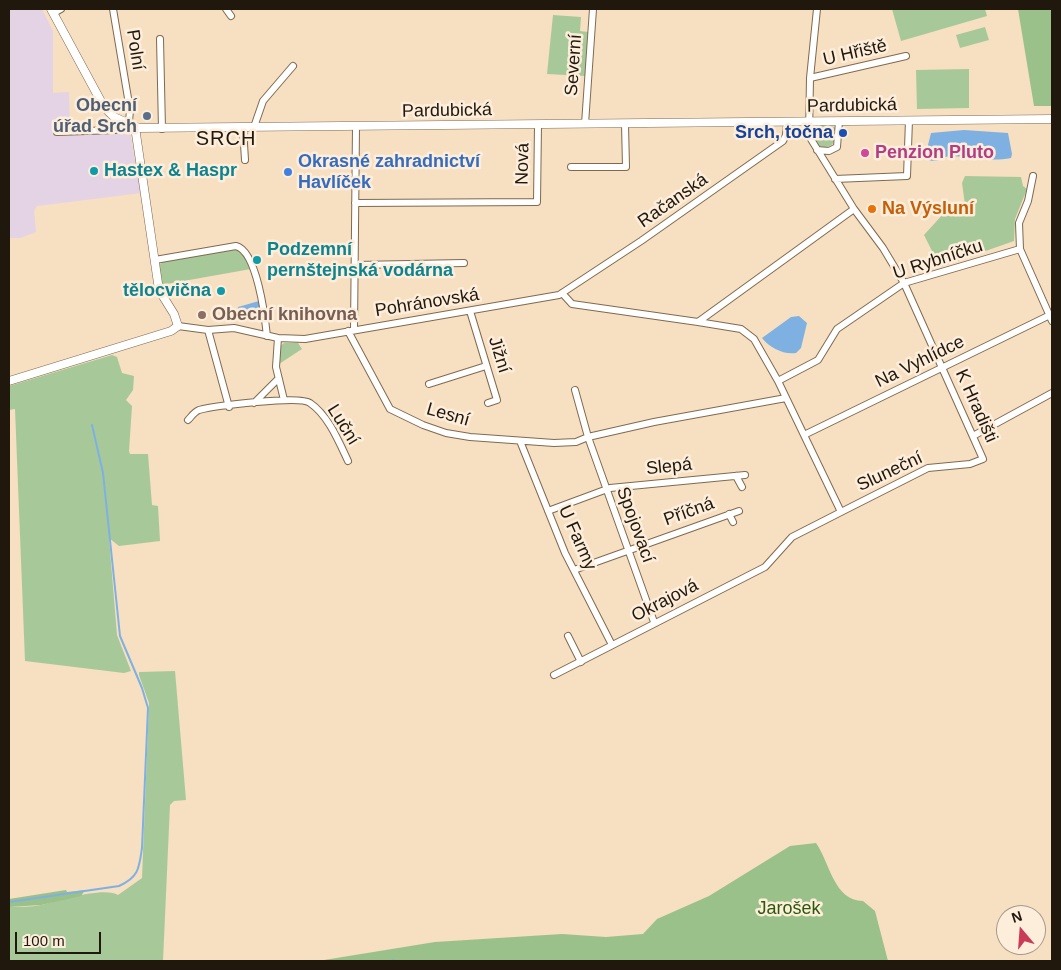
<!DOCTYPE html>
<meta charset="utf-8">
<style>
body{margin:0}
#map{position:relative;width:1061px;height:970px;overflow:hidden;background:#f7dfc1;font-family:Helvetica,sans-serif}
canvas{display:block}
.frame{position:absolute;inset:0;border:10px solid #20180d;pointer-events:none}
.north{position:absolute;left:996px;top:905px;width:50px;height:50px;box-sizing:border-box;background:#fdeedc;border:1px solid #a59889;border-radius:50%;rotate:342deg;font-size:14px;font-weight:700;line-height:20px;text-align:center;color:#20180d}
.north::after{content:'';display:block;margin:auto;width:18px;height:22px;background:#cb3b57;clip-path:polygon(50% 0,100% 100%,50% 72%,0 100%)}
.scale{position:absolute;left:15px;top:932px;width:86px;height:22px;box-sizing:border-box;border:2px solid #20180d;border-top:0;padding-left:6px;font-size:15px;line-height:18px;white-space:nowrap;color:#20180d;-webkit-text-stroke:4px #fdeedc;paint-order:stroke}
</style>
<div id="map">
<canvas width="1061" height="970"></canvas>
<div class="frame"></div>
<div class="north">N</div>
<div class="scale">100 m</div>
</div>
<script>
const ctx = document.querySelector('canvas').getContext('2d');
ctx.lineJoin = 'round';
function fill(path, color) { ctx.fillStyle = color; ctx.fill(path, 'evenodd'); }
function stroke(path, color, width, dash) { ctx.strokeStyle = color; ctx.lineWidth = width; ctx.lineCap = dash ? 'butt' : 'round'; ctx.setLineDash(dash || []); ctx.stroke(path); }
function drawText(font, color, halo, rows, align = 'center') {
  ctx.font = font + ' Helvetica,sans-serif'; ctx.lineWidth = 5; ctx.setLineDash([]); ctx.textBaseline = 'middle'; ctx.strokeStyle = halo; ctx.fillStyle = color; for (const [text, x, y, turn = 0] of rows) {
    ctx.save(); ctx.translate(x, y); ctx.rotate((+turn || 0) * Math.PI / 180); ctx.textAlign = isNaN(turn) ? turn : align; if (halo) ctx.strokeText(text, 0, 0); ctx.fillText(text, 0, 0); ctx.restore();
  }
}
fill(new Path2D(`
 M 9,9 L 42,9 L 53,31 L 53,93 L 69,92 L 70,134 L 130,132 L 141,193 L 37,206 L 34,211 L 36,232 L 20,238 L 9,238 Z`), '#e3d3e5');
fill(new Path2D(`
 M 892,9 L 985,9 L 987,16 L 901,41 Z
 M 553,15 L 581,17 L 580,31 L 588,32 L 585,76 L 547,74 Z
 M 985,27 L 989,40 L 960,48 L 956,35 Z
 M 969,69 L 969,108 L 917,109 L 916,70 Z
 M 815,125 L 830,125 L 835,128 C 837,141 833,150 819,146 L 812,132 Z
 M 965,176 L 1021,177 L 1023,186 L 1027,189 L 1015,219 L 1014,241 L 940,267 L 924,235 L 944,213 L 965,205 L 962,183 Z
 M 236,249 L 241,251 L 251,269 L 161,285 L 159,265 L 163,262 Z
 M 284,343 L 298,343 L 302,349 L 279,364 L 279,347 Z
 M 112,355 L 117,357 L 122,373 L 134,376 L 133,390 L 126,400 L 132,406 L 129,451 L 130,454 L 148,454 L 152,505 L 158,506 L 160,541 L 119,546 L 109,538 L 117,635 L 131,671 L 124,673 L 25,661 L 15,409 L 9,410 L 9,386 Z
 M 175,671 L 186,800 L 174,801 L 170,805 L 163,961 L 9,961 L 9,907 C 19,907 31,907 41,905 C 56,901 105,886 118,895 L 142,878 L 149,703 L 139,675 L 139,672 Z`), '#a7c99a');
fill(new Path2D(`
 M 1018,9 L 1052,9 L 1052,106 L 1034,106 Z
 M 816,843 C 830,863 834,901 863,901 L 875,911 L 888,961 L 318,961 L 435,942 L 562,934 L 606,937 L 643,934 L 657,919 L 709,896 L 790,846 Z
 M 66,890 L 67,892 L 85,890 L 81,896 L 41,905 L 9,907 L 9,899 Z`), '#99c189');
fill(new Path2D(`
 M 964,130 L 1008,133 L 1012,154 L 1011,158 C 991,162 971,157 951,156 C 943,156 937,164 929,160 L 928,145 L 931,133 Z
 M 259,301 L 262,317 L 242,320 L 238,307 Z
 M 799,316 L 807,323 L 801,348 L 796,353 C 784,355 770,348 762,338 L 791,317 Z`), '#7eb1e2');
stroke(new Path2D(`
 M 9,902 L 119,886 C 139,877 139,868 142,848 L 148,708 L 142,688 L 120,636 L 103,473 L 92,425
 M 393,960 L 394,961`), '#7eb1e2', 2);
const minor = new Path2D(`
 M 226,9 L 231,16
 M 54,13 L 61,9
 M 160,39 L 162,129
 M 810,78 L 906,56
 M 585,124 L 593,9
 M 254,127 L 263,101 L 293,66
 M 243,128 L 245,160
 M 57,132 L 115,130 L 129,122 L 130,110 L 113,9
 M 817,150 L 829,151 L 837,147 L 839,121
 M 571,167 L 626,167 L 625,124
 M 1033,176 L 1028,201 L 1019,223 L 1020,249 L 1052,321
 M 835,179 L 907,176 L 909,120
 M 355,203 L 537,202 L 538,125
 M 155,260 L 236,246 C 257,251 265,317 267,336
 M 356,265 L 464,263
 M 562,293 L 572,304 L 698,322 L 854,209 L 809,136 L 810,78 L 817,9
 M 470,311 L 497,400 L 488,403
 M 698,322 L 741,329 L 754,339 L 778,381 L 841,512
 M 178,326 L 208,330 L 234,328 L 278,338 L 305,339 L 559,295 L 641,241 L 783,141 L 786,135 L 787,122
 M 208,330 L 229,407
 M 354,330 L 356,126
 M 348,331 L 390,409 L 423,425 L 446,433 L 470,437 L 554,443 L 576,442 L 588,437 L 654,622
 M 278,338 L 276,367 L 284,400
 M 778,381 L 818,360 L 837,329 L 904,283 L 1020,249
 M 429,384 L 486,366
 M 575,390 L 588,437 L 654,422 L 786,398
 M 254,403 L 278,379
 M 188,420 C 191,417 194,412 199,410 C 214,406 300,395 310,403 C 328,415 339,442 348,461
 M 804,435 L 1050,315
 M 973,436 L 1052,393
 M 520,441 L 565,553 L 612,645
 M 736,476 L 742,487
 M 548,511 L 610,488 L 745,475
 M 729,514 L 733,522
 M 574,570 L 739,511
 M 568,636 L 581,662
 M 554,675 L 765,567 L 792,537 L 841,512 L 928,468 L 970,464 L 983,459 L 904,283 L 883,248 L 854,209`);
const tertiary = new Path2D(`
 M 51,9 L 104,107 L 114,117 L 139,128 L 1052,119
 M 9,381 L 171,331 L 178,326 L 174,314 L 159,290 L 135,127`);
stroke(minor, '#7f6a4f', 8);
stroke(tertiary, '#7f6a4f', 9);
stroke(minor, '#fff', 6);
stroke(tertiary, '#fff', 8);
for (const [x, y, r, color] of [
 [147,116,5,"#5c6f8a"],
 [843,133,5,"#1a4fb4"],
 [865,153,5,"#d1479c"],
 [94,171,5,"#0f9aa8"],
 [288,172,5,"#3f7fe0"],
 [872,209,5,"#e8710a"],
 [257,260,5,"#0f9aa8"],
 [221,291,5,"#0f9aa8"],
 [202,315,5,"#8d6e63"]
]) { const dot = new Path2D(); dot.arc(x, y, r, 0, 2 * Math.PI); ctx.fillStyle = color; ctx.fill(dot); stroke(dot, '#fdeedc', 2); }
drawText('18px', '#20180d', '#fdeedc', [
 ["Polní",135,50,81],
 ["U Hřiště",855,53,-13],
 ["Severní",574,65,-86],
 ["Pardubická",852,106,-1],
 ["Pardubická",447,111,-1],
 ["Nová",523,164,-89],
 ["Račanská",673,201,-35],
 ["U Rybníčku",938,260,-18],
 ["Pohránovská",427,303,-9],
 ["Jižní",499,355,73],
 ["Na Vyhlídce",920,362,-26],
 ["K Hradišti",976,406,66],
 ["Lesní",448,415,16],
 ["Luční",343,425,58],
 ["Slepá",669,467,-6],
 ["Sluneční",890,472,-25],
 ["Příčná",689,512,-20],
 ["Spojovací",635,525,70],
 ["U Farmy",577,538,66],
 ["Okrajová",665,601,-27]
]);
drawText('bold 18px', '#4e5e75', '#fdeedc', [
 ["Obecní",137,106],
 ["úřad Srch",137,127]
], 'right');
drawText('bold 18px', '#164399', '#fdeedc', [
 ["Srch, točna",833,133]
], 'right');
drawText('bold 18px', '#b23c85', '#fdeedc', [
 ["Penzion Pluto",875,153]
], 'left');
drawText('bold 18px', '#366cbe', '#fdeedc', [
 ["Okrasné zahradnictví",298,162],
 ["Havlíček",298,183]
], 'left');
drawText('bold 18px', '#0d838f', '#fdeedc', [
 ["Hastex & Haspr",104,171],
 ["Podzemní",267,250],
 ["pernštejnská vodárna",267,271],
 ["tělocvična",211,291,"right"]
], 'left');
drawText('bold 18px', '#c56008', '#fdeedc', [
 ["Na Výsluní",882,209]
], 'left');
drawText('bold 18px', '#785e54', '#fdeedc', [
 ["Obecní knihovna",212,315]
], 'left');
drawText('18px', '#285a08', '#fdeedc', [
 ["Jarošek",789,909]
]);
ctx.letterSpacing = '1px';
drawText('20px', '#20180d', '#fdeedc', [
 ["SRCH",226,139]
]);
ctx.letterSpacing = '0px';
</script>
